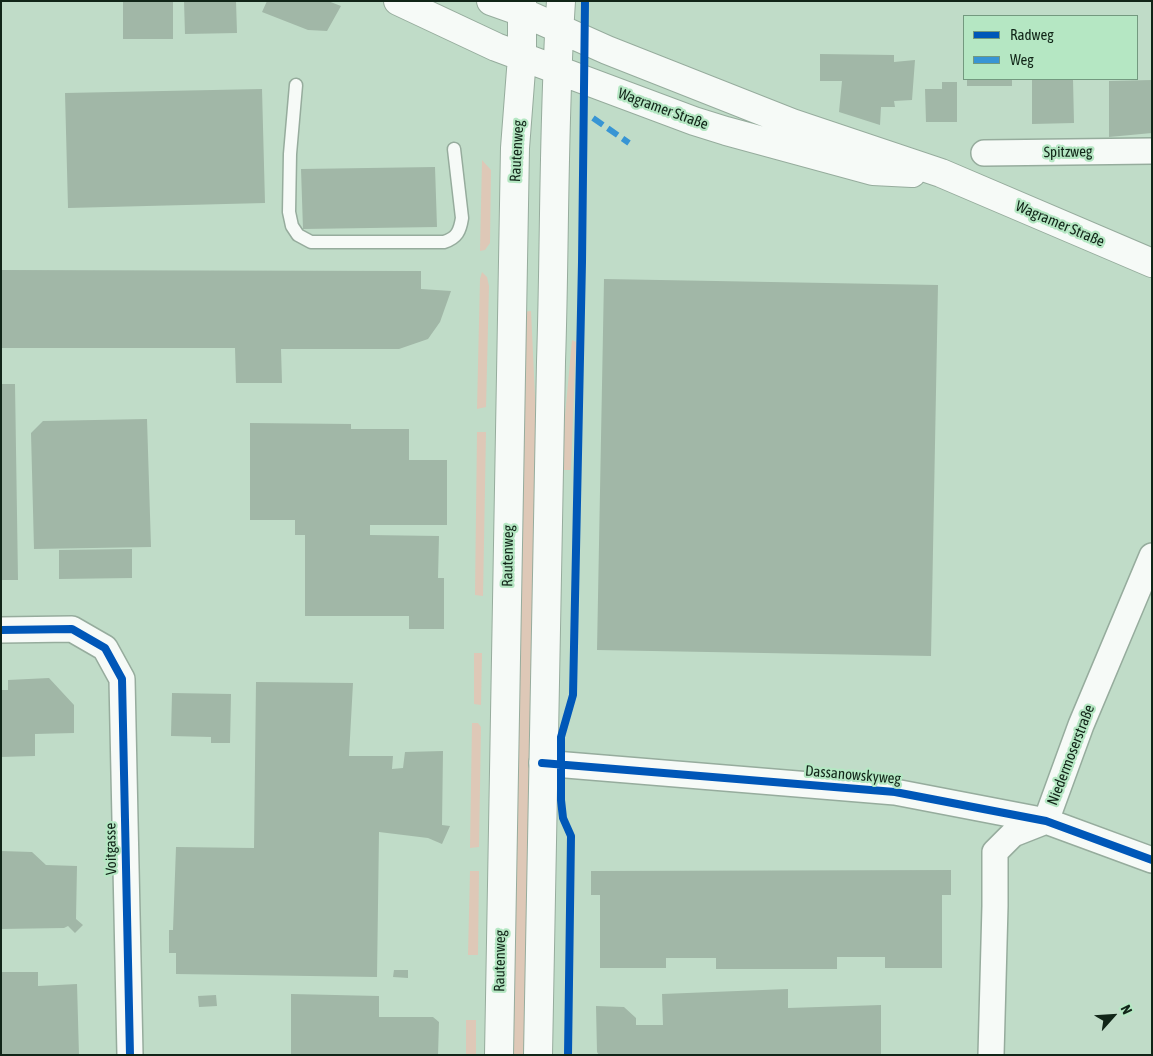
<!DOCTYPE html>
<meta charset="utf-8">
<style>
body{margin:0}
#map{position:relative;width:1153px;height:1056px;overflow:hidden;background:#c0dcc8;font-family:"Asap Condensed",sans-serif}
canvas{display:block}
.frame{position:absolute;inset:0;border:2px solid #112518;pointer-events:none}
.legend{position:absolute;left:963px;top:15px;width:175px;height:65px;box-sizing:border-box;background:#b5e7c3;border:1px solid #73997f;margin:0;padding:6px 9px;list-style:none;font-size:15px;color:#112518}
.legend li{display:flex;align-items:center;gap:10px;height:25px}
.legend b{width:25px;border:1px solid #73997f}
.north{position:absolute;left:1088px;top:991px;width:50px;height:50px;-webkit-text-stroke:4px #b5e7c3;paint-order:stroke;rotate:64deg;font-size:14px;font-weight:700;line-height:20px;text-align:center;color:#112518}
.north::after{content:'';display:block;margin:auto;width:18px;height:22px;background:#112518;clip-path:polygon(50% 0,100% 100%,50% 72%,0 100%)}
</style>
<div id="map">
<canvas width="1153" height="1056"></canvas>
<div class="frame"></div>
<ul class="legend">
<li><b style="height:6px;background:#0057b8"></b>Radweg</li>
<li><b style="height:6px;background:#3895d4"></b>Weg</li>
</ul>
<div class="north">N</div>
</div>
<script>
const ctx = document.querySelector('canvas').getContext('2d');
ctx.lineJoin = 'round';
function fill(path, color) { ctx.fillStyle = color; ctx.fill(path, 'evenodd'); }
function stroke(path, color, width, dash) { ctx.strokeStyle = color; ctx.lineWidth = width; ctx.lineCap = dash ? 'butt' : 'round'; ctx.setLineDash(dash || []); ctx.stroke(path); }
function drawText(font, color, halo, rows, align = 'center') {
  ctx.font = font + ' "Asap Condensed",sans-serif'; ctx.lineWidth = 4.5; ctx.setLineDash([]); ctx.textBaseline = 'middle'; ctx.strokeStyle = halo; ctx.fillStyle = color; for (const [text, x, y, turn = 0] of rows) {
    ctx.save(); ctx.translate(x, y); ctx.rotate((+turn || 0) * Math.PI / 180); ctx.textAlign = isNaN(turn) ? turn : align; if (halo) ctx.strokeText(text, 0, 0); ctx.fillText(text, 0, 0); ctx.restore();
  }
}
fill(new Path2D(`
 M 482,160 L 491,170 L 490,243 L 485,250 L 480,251 Z
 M 482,272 L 487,277 L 489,286 L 486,407 L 477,409 L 480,279 Z
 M 531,311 L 536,418 L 525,1055 L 510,1055 L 521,312 Z
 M 572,340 L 576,342 L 571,470 L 560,470 Z
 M 477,432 L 486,432 L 483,596 L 475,595 Z
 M 474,653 L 482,653 L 481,705 L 474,704 Z
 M 472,723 L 478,723 L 481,727 L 479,847 L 470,848 Z
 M 470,871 L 479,871 L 478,955 L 468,955 Z
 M 466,1020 L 476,1020 L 476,1055 L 466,1055 Z`), '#dec8b7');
fill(new Path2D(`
 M 123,1 L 173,1 L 173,39 L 123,39 Z
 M 184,1 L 236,1 L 237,33 L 185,34 Z
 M 267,1 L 328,1 L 341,6 L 327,31 L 308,30 L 262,12 Z
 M 820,54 L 894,55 L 894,62 L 915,60 L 912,100 L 894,101 L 895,107 L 881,107 L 880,125 L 839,112 L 842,81 L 820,81 Z
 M 967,79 L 1012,79 L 1012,86 L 967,86 Z
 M 1073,79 L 1074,123 L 1032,124 L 1032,80 Z
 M 1152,80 L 1152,133 L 1109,137 L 1109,81 Z
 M 942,82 L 957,82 L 957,122 L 926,122 L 925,89 L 942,89 Z
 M 262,89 L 265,203 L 68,208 L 65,93 Z
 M 435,167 L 437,227 L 303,229 L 301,169 Z
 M 1,270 L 421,271 L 421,289 L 451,291 L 440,322 L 428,339 L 399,349 L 281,349 L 282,383 L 236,383 L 235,348 L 1,348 Z
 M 604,279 L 938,285 L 931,656 L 597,650 Z
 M 1,384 L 15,384 L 18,580 L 1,580 Z
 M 147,419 L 151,547 L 34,549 L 31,433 L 43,421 Z
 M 250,423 L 351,424 L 351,429 L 409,429 L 409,460 L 447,460 L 447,525 L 370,525 L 370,535 L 439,536 L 438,578 L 444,578 L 444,629 L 409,629 L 409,616 L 305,616 L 305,535 L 295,535 L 295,520 L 250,520 Z
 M 132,549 L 132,578 L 59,579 L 59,550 Z
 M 49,678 L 74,705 L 74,733 L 35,734 L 35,756 L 1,757 L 1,690 L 8,690 L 8,680 Z
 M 256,682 L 353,683 L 349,756 L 393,756 L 392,769 L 403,768 L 405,752 L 443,751 L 442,825 L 450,826 L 442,844 L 428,838 L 379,832 L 377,977 L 176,974 L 176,953 L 169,953 L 169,930 L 173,930 L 176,847 L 254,848 Z
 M 172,693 L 231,694 L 230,743 L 211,743 L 211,737 L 171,736 Z
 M 1,851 L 32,852 L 46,865 L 77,866 L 76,919 L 83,925 L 75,933 L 68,926 L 64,928 L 1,929 Z
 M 951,870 L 951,895 L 942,895 L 942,968 L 885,968 L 885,957 L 837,957 L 837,969 L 716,969 L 716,958 L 666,958 L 666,968 L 600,968 L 600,895 L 591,895 L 591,871 Z
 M 394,970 L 408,970 L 408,978 L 393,977 Z
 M 1,972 L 38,972 L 38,986 L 77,984 L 79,1055 L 1,1055 Z
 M 788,989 L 788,1008 L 881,1005 L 881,1055 L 599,1055 L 597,1052 L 596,1006 L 624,1007 L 636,1018 L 636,1025 L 663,1025 L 662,994 Z
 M 291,994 L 379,996 L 379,1017 L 433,1017 L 439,1022 L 438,1055 L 291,1055 Z
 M 216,995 L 217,1006 L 199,1007 L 198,996 Z`), '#a1b7a7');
const service = new Path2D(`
 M 296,85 L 290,154 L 289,212 L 292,226 L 298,235 L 311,242 L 444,242 C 457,238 460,231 462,218 L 454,149`);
const minor = new Path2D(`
 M 984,153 L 1152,151
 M 1,630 L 72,629 L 105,648 L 122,679 L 130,1055
 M 542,763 L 895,792 L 1046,821 L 1152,860
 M 991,1055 L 995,906 L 995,852 L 1013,834 L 1046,821 L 1081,725 L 1152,556`);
const primary = new Path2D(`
 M 398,1 L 496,47 L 694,121 L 726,131 L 873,171 L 912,173
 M 491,1 L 522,12 L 607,50 L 792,123 L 941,173 L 1152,263
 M 499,1055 L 515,148 L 522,57 L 522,1
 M 538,1055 L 551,362 C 555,241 553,121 561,1`);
stroke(service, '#96ac9d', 15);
stroke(minor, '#96ac9d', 28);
stroke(primary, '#96ac9d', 30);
stroke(service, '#f6faf7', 12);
stroke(minor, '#f6faf7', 25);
stroke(primary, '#f6faf7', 28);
stroke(new Path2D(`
 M 593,118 L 629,143`), '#3895d4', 6, [12, 6]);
stroke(new Path2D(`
 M 1,630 L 72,629 L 105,648 L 122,679 L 130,1055
 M 542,763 L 895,792 L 1046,821 L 1152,860
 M 568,1055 L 571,836 L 563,818 L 561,800 L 561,737 L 573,695 L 582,262 L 585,1`), '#0057b8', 8);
drawText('15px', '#112518', '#b5e7c3', [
 ["Wagramer Straße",663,109,20],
 ["Rautenweg",517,151,-87],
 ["Spitzweg",1068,152,-1],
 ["Wagramer Straße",1060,224,23],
 ["Rautenweg",508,556,-89],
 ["Niedermoserstraße",1071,755,-69],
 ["Dassanowskyweg",853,775,5],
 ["Voitgasse",111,849,-91],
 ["Rautenweg",500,961,-89]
]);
</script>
